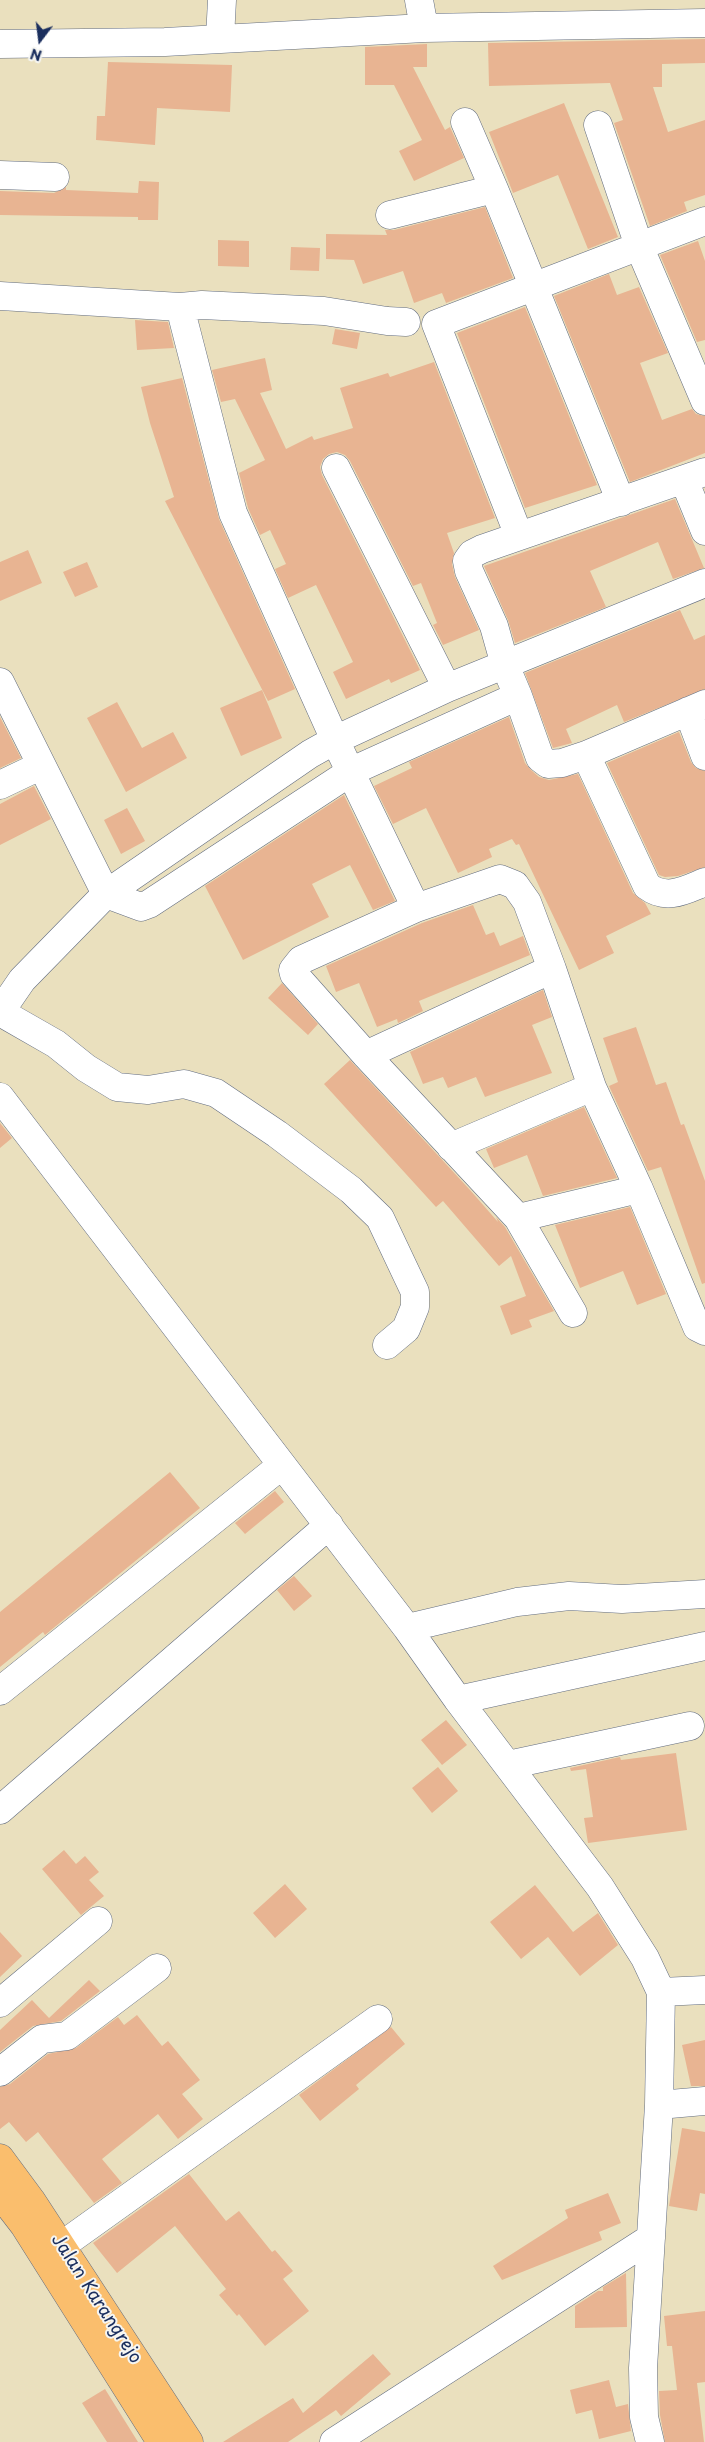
<!DOCTYPE html>
<style>
body{margin:0}
#map{position:relative;width:705px;height:2442px;overflow:hidden;background:#eae0be;font-family:"Playpen Sans",sans-serif}
canvas{display:block}
.north{position:absolute;left:15px;top:15px;width:50px;height:50px;-webkit-text-stroke:4px #f6f6f2;paint-order:stroke;rotate:195deg;font-size:14px;font-weight:700;line-height:20px;text-align:center;color:#1b2f5e}
.north::after{content:'';display:block;margin:auto;width:18px;height:22px;background:#1b2f5e;clip-path:polygon(50% 0,100% 100%,50% 72%,0 100%)}
</style>
<div id="map">
<canvas width="705" height="2442"></canvas>
<div class="north">N</div>
</div>
<script>
const ctx = document.querySelector('canvas').getContext('2d');
ctx.lineJoin = 'round';
function fill(path, color) { ctx.fillStyle = color; ctx.fill(path, 'evenodd'); }
function stroke(path, color, width, dash) { ctx.strokeStyle = color; ctx.lineWidth = width; ctx.lineCap = dash ? 'butt' : 'round'; ctx.setLineDash(dash || []); ctx.stroke(path); }
function drawText(font, color, halo, rows, align = 'center') {
  ctx.font = font + ' "Playpen Sans",sans-serif'; ctx.lineWidth = 4; ctx.setLineDash([]); ctx.textBaseline = 'middle'; ctx.strokeStyle = halo; ctx.fillStyle = color; for (const [text, x, y, turn = 0] of rows) {
    ctx.save(); ctx.translate(x, y); ctx.rotate((+turn || 0) * Math.PI / 180); ctx.textAlign = isNaN(turn) ? turn : align; if (halo) ctx.strokeText(text, 0, 0); ctx.fillText(text, 0, 0); ctx.restore();
  }
}
fill(new Path2D(`
 M 705,39 L 705,63 L 662,64 L 662,87 L 653,87 L 668,132 L 705,120 L 705,195 L 684,202 L 687,211 L 650,226 L 614,123 L 623,120 L 610,83 L 489,86 L 488,43 Z
 M 427,44 L 427,67 L 413,67 L 445,130 L 450,127 L 464,158 L 414,181 L 399,151 L 422,140 L 394,85 L 365,85 L 365,47 Z
 M 108,62 L 232,65 L 230,112 L 157,108 L 155,145 L 96,140 L 97,116 L 105,116 Z
 M 564,103 L 618,237 L 588,249 L 558,175 L 513,193 L 489,132 Z
 M 139,181 L 159,182 L 158,220 L 138,220 L 138,217 L 0,215 L 0,191 L 54,193 L 66,187 L 66,190 L 138,193 Z
 M 485,207 L 513,278 L 446,303 L 442,293 L 414,303 L 403,271 L 363,284 L 354,260 L 326,259 L 326,234 L 387,235 L 385,230 L 394,230 Z
 M 218,240 L 249,241 L 249,267 L 218,266 Z
 M 698,241 L 705,261 L 705,340 L 697,342 L 660,255 Z
 M 291,247 L 320,248 L 319,271 L 290,270 Z
 M 609,274 L 617,295 L 639,287 L 668,353 L 640,363 L 662,420 L 692,409 L 696,414 L 705,416 L 705,453 L 630,482 L 554,296 Z
 M 525,307 L 597,485 L 525,508 L 457,333 Z
 M 135,320 L 168,322 L 174,348 L 137,350 Z
 M 335,329 L 360,333 L 357,349 L 332,344 Z
 M 265,358 L 272,390 L 260,393 L 286,449 L 312,436 L 314,440 L 353,428 L 340,388 L 388,373 L 390,377 L 434,362 L 495,518 L 447,533 L 454,553 L 452,564 L 455,577 L 479,630 L 443,645 L 433,625 L 437,623 L 421,583 L 413,586 L 350,461 L 345,455 L 337,452 L 329,454 L 323,459 L 320,467 L 322,475 L 420,670 L 391,683 L 389,679 L 346,699 L 333,672 L 353,662 L 316,585 L 288,598 L 275,569 L 286,564 L 270,530 L 260,535 L 248,508 L 239,473 L 265,460 L 235,399 L 221,402 L 212,370 Z
 M 182,378 L 219,519 L 295,689 L 268,701 L 165,501 L 174,497 L 150,423 L 141,387 Z
 M 675,499 L 704,568 L 673,579 L 658,542 L 590,571 L 606,607 L 515,643 L 508,620 L 484,566 Z
 M 28,550 L 42,583 L 0,601 L 0,562 Z
 M 87,562 L 98,587 L 75,597 L 63,572 Z
 M 680,610 L 694,640 L 705,635 L 705,689 L 624,722 L 617,705 L 566,729 L 572,743 L 553,748 L 525,673 Z
 M 262,690 L 282,738 L 241,756 L 220,708 Z
 M 117,702 L 142,748 L 173,732 L 187,758 L 126,792 L 87,718 Z
 M 0,717 L 21,758 L 0,768 Z
 M 509,717 L 525,763 L 531,770 L 539,777 L 549,780 L 578,774 L 633,893 L 645,903 L 651,914 L 606,936 L 614,953 L 579,970 L 519,844 L 516,845 L 512,839 L 489,849 L 492,857 L 458,873 L 426,808 L 393,824 L 374,786 L 412,768 L 409,762 Z
 M 679,732 L 691,762 L 696,768 L 705,771 L 705,867 L 678,876 L 665,877 L 659,875 L 607,763 Z
 M 34,786 L 51,819 L 0,845 L 0,804 Z
 M 344,795 L 395,901 L 373,910 L 350,865 L 312,884 L 329,917 L 243,960 L 205,886 Z
 M 127,808 L 145,841 L 121,854 L 104,820 Z
 M 473,905 L 486,935 L 494,932 L 500,946 L 523,936 L 530,955 L 419,1001 L 423,1011 L 398,1023 L 397,1019 L 377,1027 L 359,983 L 336,992 L 326,966 L 422,923 Z
 M 282,983 L 318,1024 L 308,1035 L 268,998 Z
 M 543,990 L 552,1017 L 532,1025 L 552,1073 L 485,1097 L 476,1077 L 448,1088 L 443,1077 L 423,1084 L 410,1052 Z
 M 636,1027 L 656,1085 L 666,1082 L 681,1125 L 684,1124 L 705,1181 L 705,1283 L 702,1284 L 661,1167 L 648,1171 L 609,1086 L 618,1082 L 603,1038 Z
 M 350,1060 L 470,1190 L 498,1222 L 496,1217 L 505,1227 L 554,1311 L 529,1320 L 532,1327 L 511,1335 L 500,1306 L 526,1296 L 511,1256 L 499,1266 L 443,1201 L 436,1207 L 324,1084 Z
 M 584,1107 L 617,1178 L 543,1196 L 527,1155 L 494,1168 L 486,1149 Z
 M 0,1123 L 12,1138 L 0,1148 Z
 M 630,1207 L 666,1294 L 637,1305 L 623,1271 L 580,1288 L 555,1225 Z
 M 170,1472 L 200,1508 L 45,1635 L 43,1632 L 0,1667 L 0,1612 Z
 M 275,1491 L 284,1502 L 245,1534 L 235,1523 Z
 M 294,1576 L 312,1596 L 294,1611 L 277,1590 Z
 M 446,1720 L 467,1745 L 442,1765 L 421,1740 Z
 M 676,1753 L 687,1830 L 588,1843 L 584,1818 L 593,1817 L 586,1769 L 571,1771 L 570,1768 L 620,1757 L 621,1760 Z
 M 438,1767 L 458,1791 L 432,1813 L 412,1788 Z
 M 64,1850 L 76,1864 L 85,1856 L 99,1872 L 89,1880 L 104,1896 L 81,1915 L 42,1869 Z
 M 285,1884 L 307,1909 L 275,1938 L 253,1913 Z
 M 535,1885 L 573,1932 L 598,1913 L 618,1945 L 580,1976 L 548,1937 L 521,1959 L 490,1922 Z
 M 0,1932 L 22,1956 L 0,1977 Z
 M 89,1980 L 100,1991 L 61,2021 L 33,2026 L 0,2052 L 0,2030 L 32,2000 L 49,2018 Z
 M 137,2015 L 162,2046 L 168,2041 L 200,2080 L 182,2094 L 203,2119 L 178,2139 L 158,2114 L 102,2159 L 122,2183 L 94,2203 L 38,2132 L 26,2142 L 9,2122 L 0,2129 L 0,2087 L 10,2084 L 48,2054 L 76,2048 L 118,2017 L 124,2025 Z
 M 391,2027 L 405,2044 L 356,2085 L 359,2089 L 320,2121 L 299,2095 Z
 M 705,2040 L 705,2086 L 691,2086 L 682,2045 Z
 M 682,2128 L 705,2132 L 705,2194 L 700,2193 L 697,2211 L 669,2206 Z
 M 189,2174 L 226,2221 L 239,2211 L 272,2252 L 275,2250 L 293,2271 L 283,2279 L 309,2311 L 265,2346 L 239,2314 L 237,2316 L 219,2295 L 226,2289 L 175,2226 L 117,2273 L 93,2243 Z
 M 608,2193 L 621,2223 L 599,2232 L 602,2240 L 502,2280 L 493,2266 L 568,2218 L 565,2210 Z
 M 626,2273 L 627,2327 L 575,2328 L 575,2306 L 598,2291 L 603,2291 L 603,2287 Z
 M 705,2311 L 705,2382 L 697,2383 L 704,2442 L 665,2442 L 660,2415 L 659,2391 L 677,2390 L 672,2346 L 667,2346 L 664,2316 Z
 M 373,2354 L 391,2374 L 341,2416 L 336,2410 L 288,2442 L 223,2442 L 293,2398 L 303,2413 Z
 M 609,2380 L 616,2407 L 628,2404 L 631,2431 L 599,2439 L 592,2410 L 576,2414 L 570,2390 Z
 M 105,2389 L 138,2442 L 107,2442 L 82,2403 Z`), '#e8b492');
const minor = new Path2D(`
 M 419,0 L 424,28
 M 220,38 L 222,0
 M 0,44 L 165,42 L 424,28 L 705,23
 M 465,122 L 494,189
 M 598,125 L 639,246 L 705,401
 M 0,175 L 55,177
 M 390,215 L 494,189 L 621,502
 M 0,296 L 180,307 L 202,305 L 324,311 L 387,321 L 406,322
 M 180,307 L 233,513 L 335,740 L 416,908
 M 336,468 L 447,688
 M 705,472 L 482,549 L 472,554 L 467,561 L 469,571 L 494,626 L 505,665 L 518,696 L 540,758 L 548,764 L 562,763 L 586,755 L 705,704
 M 684,480 L 705,531
 M 519,536 L 436,324 L 705,221
 M 0,682 L 106,894 L 141,907 L 149,904 L 352,771 L 518,696
 M 688,711 L 705,756
 M 586,755 L 647,886 C 667,901 685,890 705,882
 M 0,785 L 40,766
 M 0,1012 L 22,980 L 106,894 L 310,754 L 335,740 L 447,688 L 705,583
 M 0,1012 L 56,1044 L 86,1068 L 117,1087 L 148,1090 L 184,1084 L 216,1093 L 277,1134 L 351,1190 L 380,1218 L 415,1292 L 415,1307 L 406,1329 L 387,1345
 M 366,1055 L 552,969
 M 0,1097 L 407,1628 L 458,1700 L 600,1887 L 645,1958 L 661,1992 L 659,2105 L 643,2368 L 644,2417 L 650,2442
 M 451,1147 L 592,1087
 M 518,1218 L 639,1189
 M 573,1313 L 518,1218 L 366,1055 L 294,974 L 293,970 L 301,960 L 416,908 L 500,879 L 515,885 L 527,902 L 552,969 L 592,1087 L 639,1189 L 697,1327 L 705,1331
 M 407,1628 L 517,1602 L 569,1596 L 622,1599 L 705,1594
 M 0,1691 L 282,1465
 M 458,1700 L 705,1646
 M 508,1765 L 690,1726
 M 0,1810 L 329,1525
 M 661,1992 L 705,1990
 M 0,2003 L 98,1921
 M 0,2072 L 42,2039 L 67,2036 L 157,1968
 M 659,2105 L 705,2101
 M 61,2246 L 378,2019
 M 334,2442 L 651,2238`);
const major = new Path2D(`
 M 0,2158 L 31,2200 L 189,2442
 M 0,2194 L 24,2225 L 161,2442`);
stroke(minor, '#636d80', 29);
stroke(major, '#636d80', 29);
stroke(minor, '#fff', 28);
stroke(major, '#fabe6d', 28);
drawText('18px', '#1b2f5e', '#f6f6f2', [
 ["Jalan Karangrejo",96,2299,57]
]);
</script>
